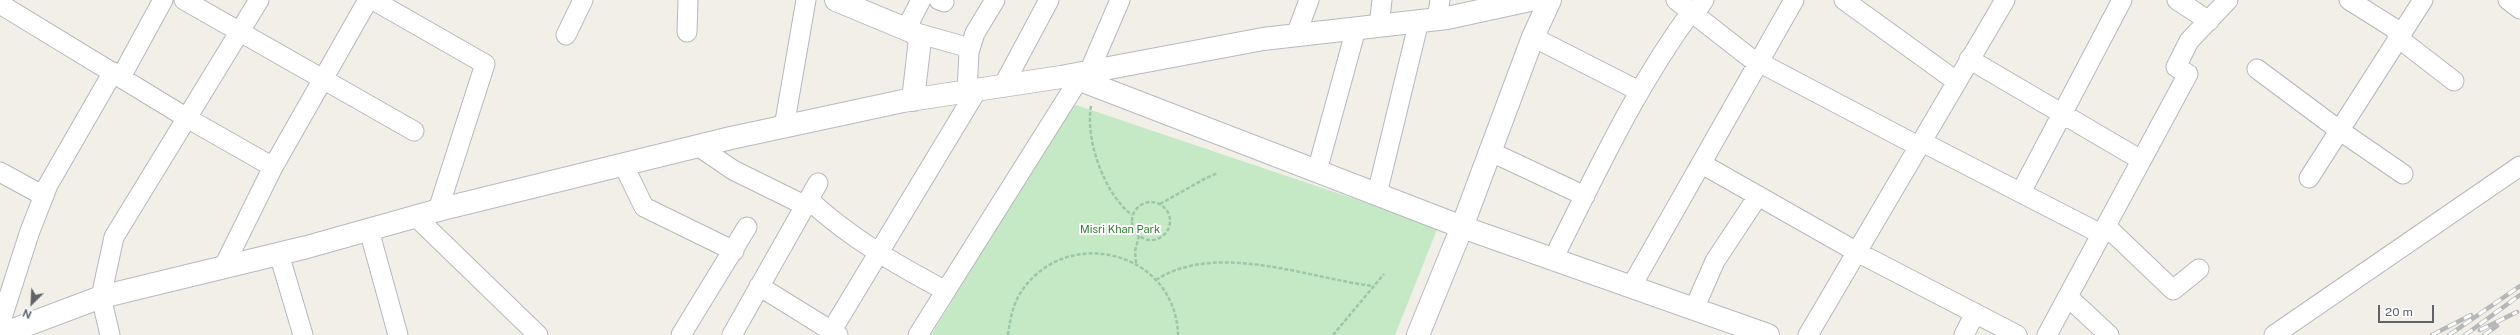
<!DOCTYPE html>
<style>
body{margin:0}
#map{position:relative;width:2520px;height:335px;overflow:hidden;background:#f1efe8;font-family:"Public Sans",sans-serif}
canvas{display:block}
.north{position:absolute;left:12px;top:283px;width:40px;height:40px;-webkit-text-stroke:3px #fff;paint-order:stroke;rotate:204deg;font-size:11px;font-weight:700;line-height:16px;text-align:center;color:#5f6368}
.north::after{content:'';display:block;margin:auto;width:14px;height:18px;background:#5f6368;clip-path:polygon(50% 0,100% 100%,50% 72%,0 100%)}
.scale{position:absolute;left:2378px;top:305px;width:56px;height:18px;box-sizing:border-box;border:2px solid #5f6368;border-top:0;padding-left:5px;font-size:12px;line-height:14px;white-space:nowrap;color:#5f6368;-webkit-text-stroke:3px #fff;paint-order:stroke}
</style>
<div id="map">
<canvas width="2520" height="335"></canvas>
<div class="north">N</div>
<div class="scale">20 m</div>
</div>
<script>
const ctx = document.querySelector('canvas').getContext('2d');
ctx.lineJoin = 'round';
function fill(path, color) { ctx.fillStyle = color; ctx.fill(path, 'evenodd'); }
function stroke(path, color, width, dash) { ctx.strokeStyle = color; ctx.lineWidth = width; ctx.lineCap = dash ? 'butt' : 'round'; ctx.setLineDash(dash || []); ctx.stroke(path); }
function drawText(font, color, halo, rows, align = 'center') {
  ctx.font = font + ' "Public Sans",sans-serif'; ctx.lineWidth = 4; ctx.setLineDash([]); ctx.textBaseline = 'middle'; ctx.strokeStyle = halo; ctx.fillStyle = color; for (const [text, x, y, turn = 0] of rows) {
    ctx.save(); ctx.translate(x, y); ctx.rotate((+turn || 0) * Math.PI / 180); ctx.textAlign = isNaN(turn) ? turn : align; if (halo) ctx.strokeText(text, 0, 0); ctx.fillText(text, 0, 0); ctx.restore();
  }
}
fill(new Path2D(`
 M 1073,104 L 1438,227 L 1395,335 L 931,335 Z`), '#c5e8c5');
const street = new Path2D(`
 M 184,0 L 414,131
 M 373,0 L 485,64 L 438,210
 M 939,0 L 944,2
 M 1676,0 L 1749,57 L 1920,147
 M 1844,0 L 1956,81
 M 2177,0 L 2209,21
 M 2349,0 L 2400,32
 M 2508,0 L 2520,9
 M 0,4 L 187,118 L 273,167
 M 1694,15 L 1704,0
 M 1437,19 L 1440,0
 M 1379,26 L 1382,0
 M 906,29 L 921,0
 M 687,32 L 688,0
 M 913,32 L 970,48
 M 566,35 L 583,0
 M 1296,35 L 1309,0
 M 1533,37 L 1639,91
 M 2397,37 L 2454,81
 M 1969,59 L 2141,160
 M 2257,69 L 2339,130 L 2403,174
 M 1089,72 L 1120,0
 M 121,77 L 163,0
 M 1003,86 L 1049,0
 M 967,92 L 969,52 L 975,33 L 995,0
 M 784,127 L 806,0
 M 1922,142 L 2101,234
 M 698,146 L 733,170 L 806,206
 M 1489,151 L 1585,196
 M 623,164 L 644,207 L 734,251
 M 1702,164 L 1857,252 L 2017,335
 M 1317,171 L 1356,29
 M 0,172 L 44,196
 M 2309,178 L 2423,0
 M 2021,192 L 2122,0
 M 1377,194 L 1419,21
 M 809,200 C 850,238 897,265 946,291
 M 415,216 L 538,335
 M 2106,226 L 2173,290 L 2199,269
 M 369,230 L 398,335
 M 279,254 L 303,335
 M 1553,259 C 1596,174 1635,88 1691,12
 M 223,268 L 273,167 L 368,0
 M 759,286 L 838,335
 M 1631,287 L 1794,0
 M 2068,297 L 2109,335
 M 1694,309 L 1715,261 L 1758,196
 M 0,324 L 30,231 L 48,185 L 113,72
 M 110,335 L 101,297 L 114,237 L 259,0
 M 681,335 L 747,227
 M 732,335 L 818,183
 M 829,335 L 977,90
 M 918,335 L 1079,79
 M 1808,335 L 2005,0
 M 1964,335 L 1975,313
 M 2047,335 L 2188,74 L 2176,67 L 2189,41 L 2228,0
 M 2274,335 L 2520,166`);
const secondary = new Path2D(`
 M 836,0 L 913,32 L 920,39 L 913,100
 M 1070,76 L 1462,227 L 1768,335
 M 0,335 L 101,297 L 307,247 L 446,208 L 731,138 L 903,101 L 1061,77 L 1263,39 L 1447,18 L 1530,0
 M 1418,335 L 1462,227 L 1533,37 L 1550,0`);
stroke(street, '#b5b8bc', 21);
stroke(secondary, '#b6babf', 24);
stroke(new Path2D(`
 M 1091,106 C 1085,139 1104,194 1132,215
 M1132 221a19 19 0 1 1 38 0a19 19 0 1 1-38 0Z
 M 1160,204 L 1206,178 L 1218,173
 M 1136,263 L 1135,251 L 1139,236
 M 1156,280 C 1216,241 1308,278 1373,286
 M 1008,335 C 1010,319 1013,303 1023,289 C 1070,224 1176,253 1178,335
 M 1333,335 L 1384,274`), '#9cc7a9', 2.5, [4, 2]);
stroke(street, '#fff', 19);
stroke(secondary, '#fff', 22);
const rail = new Path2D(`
 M 2480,330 L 2517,312
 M 2432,335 L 2471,315
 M 2449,335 L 2520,286
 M 2465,335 L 2520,295
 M 2484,335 L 2497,326`);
stroke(rail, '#b6b7b8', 4.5);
stroke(rail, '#fff', 3, [9]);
drawText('11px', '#348238', '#fff', [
 ["Misri Khan Park",1120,230]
]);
</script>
